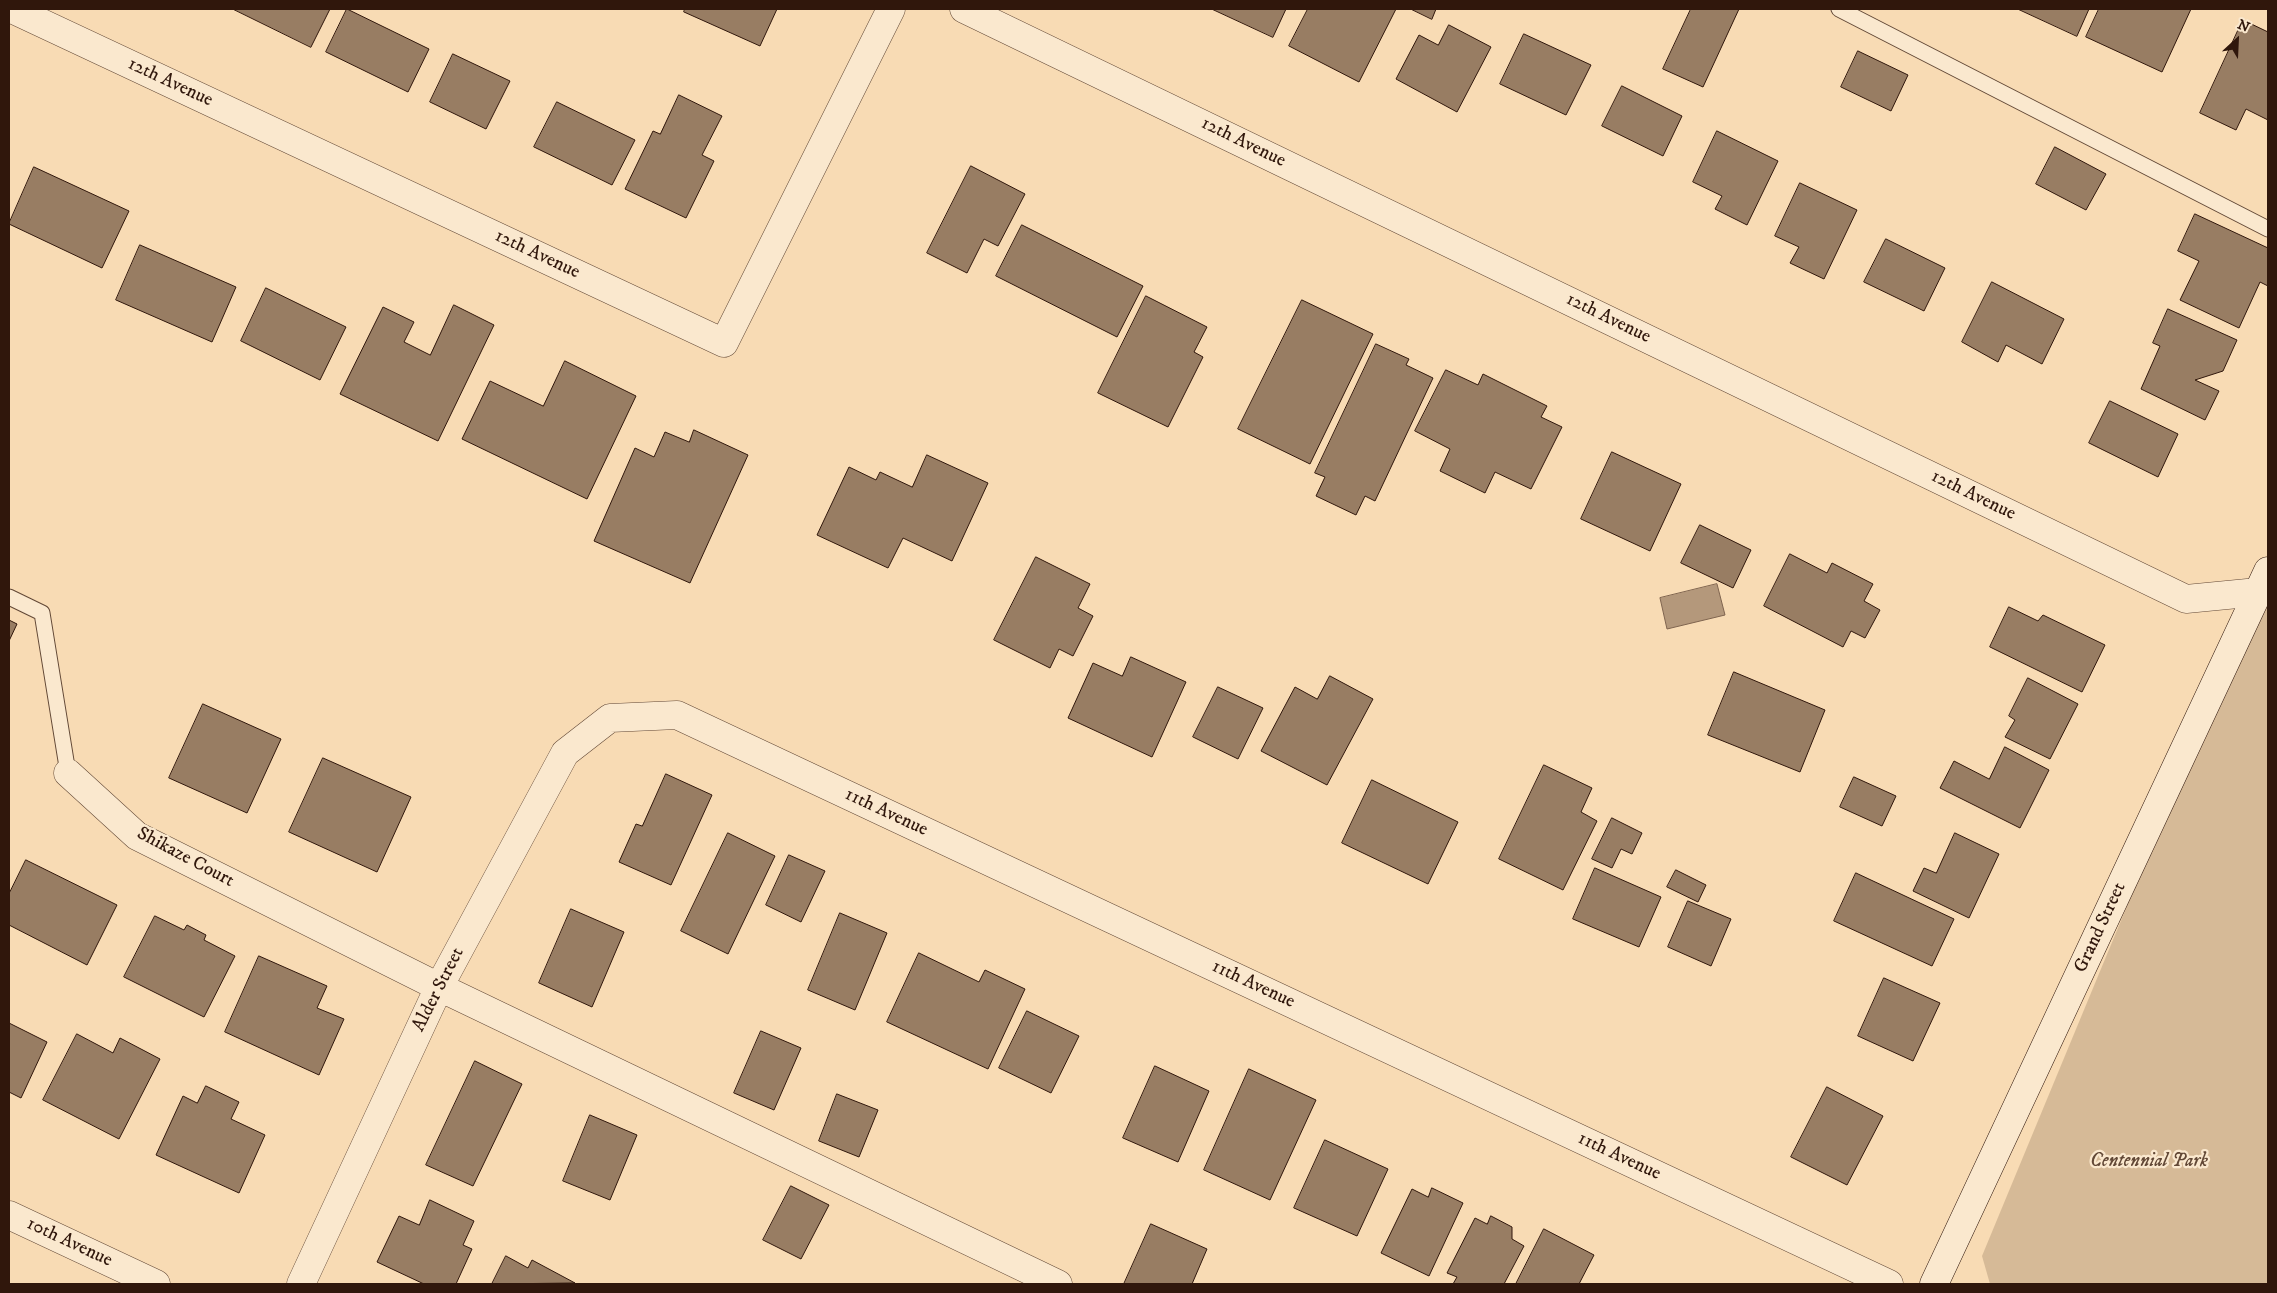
<!DOCTYPE html>
<style>
body{margin:0}
#map{position:relative;width:2277px;height:1293px;overflow:hidden;background:#f8dbb4;font-family:"IM FELL DW Pica",serif}
canvas{display:block}
.frame{position:absolute;inset:0;border:10px solid #30170c;pointer-events:none}
.north{position:absolute;left:2212px;top:15px;width:50px;height:50px;-webkit-text-stroke:4px #fae8ce;paint-order:stroke;rotate:25deg;font-size:14px;font-weight:700;line-height:20px;text-align:center;color:#30170c}
.north::after{content:'';display:block;margin:auto;width:18px;height:22px;background:#30170c;clip-path:polygon(50% 0,100% 100%,50% 72%,0 100%)}
</style>
<div id="map">
<canvas width="2277" height="1293"></canvas>
<div class="frame"></div>
<div class="north">N</div>
</div>
<script>
const ctx = document.querySelector('canvas').getContext('2d');
ctx.lineJoin = 'round';
function fill(path, color) { ctx.fillStyle = color; ctx.fill(path, 'evenodd'); }
function stroke(path, color, width, dash) { ctx.strokeStyle = color; ctx.lineWidth = width; ctx.lineCap = dash ? 'butt' : 'round'; ctx.setLineDash(dash || []); ctx.stroke(path); }
function drawText(font, color, halo, rows, align = 'center') {
  ctx.font = font + ' "IM FELL DW Pica",serif'; ctx.lineWidth = 4.5; ctx.setLineDash([]); ctx.textBaseline = 'middle'; ctx.strokeStyle = halo; ctx.fillStyle = color; for (const [text, x, y, turn = 0] of rows) {
    ctx.save(); ctx.translate(x, y); ctx.rotate((+turn || 0) * Math.PI / 180); ctx.textAlign = isNaN(turn) ? turn : align; if (halo) ctx.strokeText(text, 0, 0); ctx.fillText(text, 0, 0); ctx.restore();
  }
}
fill(new Path2D(`
 M 2268,571 L 2268,1284 L 1990,1284 L 1982,1256 L 2241,631 Z`), '#d6ba97');
const water = new Path2D(`
 M 1717,584 L 1725,615 L 1667,629 L 1660,598 Z`);
fill(water, '#b4987b');
stroke(water, '#7f644f', 1);
const building = new Path2D(`
 M 233,9 L 330,9 L 311,47 Z
 M 347,9 L 429,49 L 408,92 L 326,52 Z
 M 685,9 L 777,9 L 760,46 L 684,12 Z
 M 1212,9 L 1286,9 L 1273,37 Z
 M 1308,9 L 1396,9 L 1359,82 L 1289,46 Z
 M 1411,9 L 1436,9 L 1432,19 Z
 M 1691,9 L 1739,9 L 1703,87 L 1663,69 Z
 M 2018,9 L 2089,9 L 2077,36 Z
 M 2099,9 L 2191,9 L 2162,72 L 2086,37 Z
 M 2243,20 L 2268,32 L 2268,120 L 2246,109 L 2236,130 L 2200,113 Z
 M 1449,25 L 1491,47 L 1457,112 L 1396,79 L 1419,35 L 1438,45 Z
 M 1524,34 L 1591,65 L 1566,115 L 1500,84 Z
 M 1858,51 L 1908,75 L 1891,111 L 1841,87 Z
 M 453,54 L 510,81 L 486,129 L 430,102 Z
 M 1622,86 L 1682,116 L 1663,156 L 1602,126 Z
 M 679,95 L 722,116 L 702,155 L 714,161 L 686,218 L 625,189 L 653,131 L 660,134 Z
 M 557,102 L 635,140 L 612,185 L 534,147 Z
 M 1717,131 L 1778,161 L 1747,225 L 1715,209 L 1722,196 L 1693,182 Z
 M 2055,147 L 2106,174 L 2086,210 L 2036,184 Z
 M 971,166 L 1025,194 L 998,246 L 984,239 L 967,273 L 927,253 Z
 M 34,167 L 129,211 L 102,268 L 9,224 Z
 M 1800,183 L 1857,210 L 1824,279 L 1790,263 L 1799,247 L 1775,236 Z
 M 2195,214 L 2268,248 L 2268,286 L 2260,282 L 2239,328 L 2180,300 L 2199,261 L 2178,251 Z
 M 1022,225 L 1143,286 L 1117,337 L 996,276 Z
 M 1886,239 L 1945,268 L 1924,311 L 1864,282 Z
 M 140,245 L 236,287 L 212,342 L 116,300 Z
 M 1992,282 L 2064,319 L 2042,364 L 2006,345 L 1998,362 L 1962,342 Z
 M 266,288 L 346,327 L 320,380 L 241,341 Z
 M 1146,296 L 1207,327 L 1194,352 L 1203,357 L 1168,427 L 1098,393 Z
 M 1302,300 L 1373,334 L 1310,464 L 1238,429 Z
 M 454,305 L 494,325 L 438,441 L 340,394 L 383,307 L 414,322 L 404,342 L 430,355 Z
 M 2168,309 L 2237,340 L 2223,371 L 2195,380 L 2219,391 L 2205,420 L 2141,389 L 2160,346 L 2153,343 Z
 M 1376,344 L 1409,359 L 1406,365 L 1433,378 L 1375,501 L 1365,496 L 1356,515 L 1316,496 L 1325,477 L 1315,473 Z
 M 565,361 L 636,396 L 587,499 L 462,439 L 490,381 L 543,406 Z
 M 1446,370 L 1478,385 L 1483,374 L 1547,406 L 1541,417 L 1562,427 L 1531,489 L 1495,472 L 1485,493 L 1440,471 L 1450,449 L 1415,431 Z
 M 2110,401 L 2178,434 L 2158,477 L 2089,443 Z
 M 694,430 L 748,455 L 690,583 L 594,541 L 635,448 L 654,457 L 665,432 L 689,442 Z
 M 1612,452 L 1681,484 L 1650,551 L 1581,519 Z
 M 927,455 L 988,483 L 952,561 L 903,538 L 888,568 L 817,535 L 849,467 L 876,480 L 880,472 L 912,487 Z
 M 1700,525 L 1751,550 L 1733,588 L 1681,563 Z
 M 1790,554 L 1827,573 L 1832,563 L 1873,584 L 1864,601 L 1880,610 L 1865,638 L 1851,631 L 1843,647 L 1764,606 Z
 M 1036,557 L 1090,584 L 1078,608 L 1093,616 L 1073,656 L 1059,649 L 1050,668 L 994,640 Z
 M 2009,607 L 2038,621 L 2043,615 L 2105,645 L 2082,692 L 1990,647 Z
 M 9,620 L 17,624 L 9,641 Z
 M 1131,657 L 1186,682 L 1152,757 L 1068,718 L 1093,663 L 1122,676 Z
 M 1734,672 L 1825,710 L 1800,772 L 1708,735 Z
 M 1330,676 L 1373,699 L 1327,785 L 1261,751 L 1295,687 L 1317,699 Z
 M 2028,678 L 2078,704 L 2050,759 L 2005,737 L 2015,720 L 2009,716 Z
 M 1218,687 L 1263,708 L 1238,759 L 1193,737 Z
 M 203,704 L 281,739 L 247,813 L 169,778 Z
 M 2005,747 L 2049,770 L 2020,828 L 1940,788 L 1954,761 L 1989,779 Z
 M 323,758 L 411,797 L 377,872 L 289,832 Z
 M 1544,765 L 1592,788 L 1581,812 L 1597,821 L 1563,890 L 1499,859 Z
 M 666,774 L 712,795 L 671,885 L 619,862 L 636,824 L 642,826 Z
 M 1854,777 L 1896,796 L 1882,826 L 1840,807 Z
 M 1372,780 L 1458,822 L 1428,884 L 1342,843 Z
 M 1612,818 L 1642,833 L 1632,854 L 1621,849 L 1612,868 L 1592,859 Z
 M 728,833 L 775,856 L 728,954 L 681,931 Z
 M 1955,833 L 1999,854 L 1969,918 L 1913,891 L 1924,868 L 1936,873 Z
 M 789,855 L 825,871 L 801,922 L 766,905 Z
 M 26,860 L 117,905 L 87,965 L 9,925 L 9,894 Z
 M 1595,868 L 1661,897 L 1639,947 L 1573,919 Z
 M 1676,870 L 1706,885 L 1698,902 L 1667,887 Z
 M 1856,873 L 1954,919 L 1932,966 L 1834,921 Z
 M 1688,901 L 1731,919 L 1711,966 L 1668,947 Z
 M 571,909 L 624,932 L 592,1007 L 539,983 Z
 M 840,913 L 887,933 L 855,1010 L 808,990 Z
 M 155,916 L 184,930 L 187,925 L 206,935 L 204,940 L 235,956 L 204,1017 L 124,977 Z
 M 919,953 L 979,982 L 985,970 L 1025,989 L 988,1069 L 887,1022 Z
 M 259,956 L 327,986 L 317,1008 L 344,1019 L 319,1075 L 225,1032 Z
 M 1884,978 L 1940,1003 L 1913,1061 L 1858,1036 Z
 M 1027,1011 L 1079,1036 L 1051,1093 L 999,1068 Z
 M 9,1023 L 47,1042 L 21,1098 L 9,1092 Z
 M 761,1031 L 801,1048 L 774,1110 L 734,1093 Z
 M 77,1034 L 113,1053 L 120,1038 L 160,1059 L 119,1139 L 43,1100 Z
 M 475,1061 L 522,1084 L 473,1186 L 426,1165 Z
 M 1155,1066 L 1209,1091 L 1178,1162 L 1123,1138 Z
 M 1249,1069 L 1316,1100 L 1270,1200 L 1204,1170 Z
 M 206,1086 L 239,1102 L 231,1119 L 265,1135 L 239,1193 L 156,1155 L 183,1096 L 197,1103 Z
 M 1827,1087 L 1883,1116 L 1847,1185 L 1791,1157 Z
 M 837,1094 L 878,1110 L 859,1157 L 819,1141 Z
 M 590,1115 L 637,1135 L 610,1200 L 563,1181 Z
 M 1325,1140 L 1388,1169 L 1357,1236 L 1294,1208 Z
 M 791,1186 L 829,1205 L 801,1259 L 763,1240 Z
 M 1432,1188 L 1463,1203 L 1429,1276 L 1381,1253 L 1412,1189 L 1428,1197 Z
 M 430,1200 L 474,1221 L 463,1245 L 472,1249 L 456,1284 L 424,1284 L 377,1262 L 399,1216 L 419,1225 Z
 M 1491,1216 L 1512,1227 L 1512,1239 L 1524,1246 L 1504,1284 L 1453,1284 L 1457,1277 L 1447,1273 L 1475,1218 L 1487,1224 Z
 M 1151,1224 L 1207,1249 L 1192,1284 L 1124,1284 Z
 M 1544,1229 L 1594,1255 L 1579,1284 L 1516,1284 Z
 M 506,1256 L 528,1268 L 532,1260 L 575,1283 L 492,1284 Z`);
fill(building, '#987d63');
stroke(building, '#30170c', 1);
const lane = new Path2D(`
 M 1839,9 L 2268,229
 M 9,597 L 42,613 L 68,773`);
const street = new Path2D(`
 M 12,9 L 724,343 L 891,9
 M 964,9 L 2186,599 L 2258,592
 M 68,773 L 137,836 L 439,987 L 1058,1284
 M 9,1215 L 156,1284
 M 301,1284 L 439,987 L 565,753 L 610,718 L 677,715 L 1889,1284`);
const secondary = new Path2D(`
 M 1934,1284 L 2268,571`);
stroke(lane, '#624836', 17);
stroke(street, '#624836', 29);
stroke(secondary, '#30170c', 29);
stroke(lane, '#fae8ce', 15);
stroke(street, '#fae8ce', 28);
stroke(secondary, '#fae8ce', 28);
drawText('19px', '#30170c', '#fae8ce', [
 ["12th Avenue",170,83,25],
 ["12th Avenue",1243,143,26],
 ["12th Avenue",537,255,25],
 ["12th Avenue",1608,319,26],
 ["12th Avenue",1973,496,26],
 ["11th Avenue",886,813,25],
 ["Shikaze Court",185,858,28],
 ["Grand Street",2101,928,-65],
 ["11th Avenue",1253,985,25],
 ["Alder Street",439,990,-63],
 ["11th Avenue",1619,1157,25],
 ["10th Avenue",69,1243,25]
]);
drawText('italic 19px', '#624836', '#fae8ce', [
 ["Centennial Park",2149,1162]
]);
</script>
